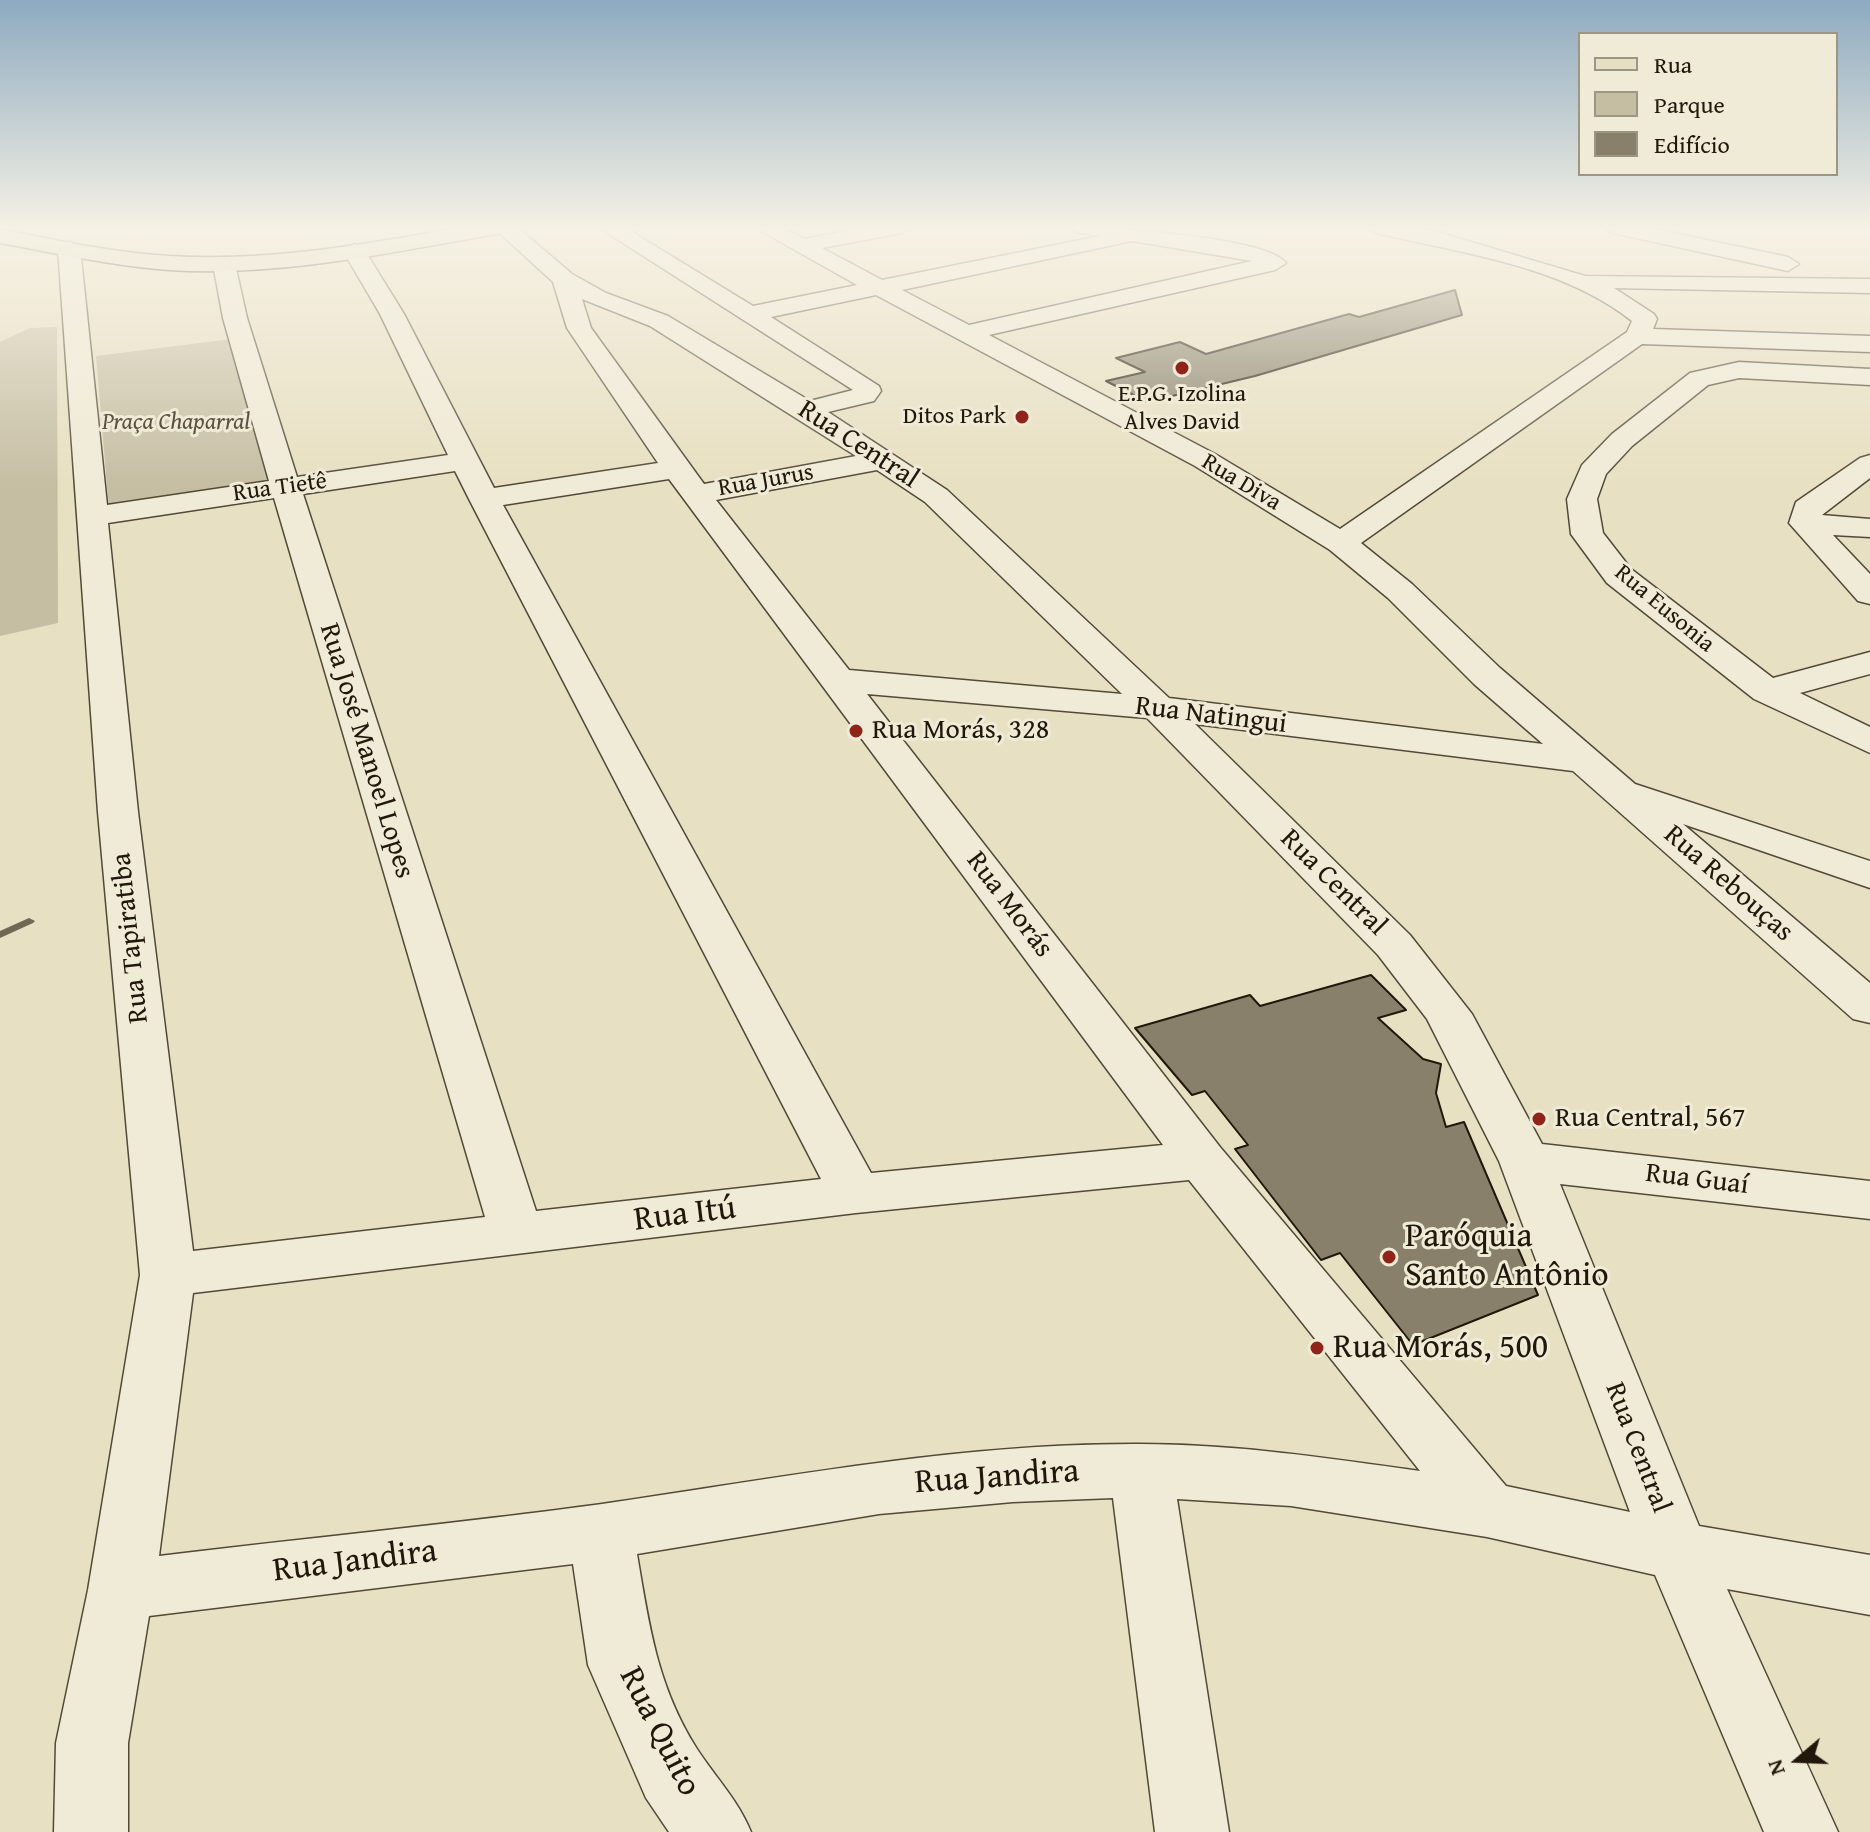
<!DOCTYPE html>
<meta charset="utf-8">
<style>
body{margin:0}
#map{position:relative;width:1870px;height:1832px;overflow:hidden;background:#e8e0c2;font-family:"Gentium Book Plus",serif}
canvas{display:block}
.legend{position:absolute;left:1578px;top:32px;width:260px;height:144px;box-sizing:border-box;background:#f0ebd7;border:2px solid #9d9685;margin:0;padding:10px 14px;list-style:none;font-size:24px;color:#21170b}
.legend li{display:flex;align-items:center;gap:16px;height:40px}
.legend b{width:40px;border:2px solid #9d9685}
.north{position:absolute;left:1758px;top:1720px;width:80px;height:80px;-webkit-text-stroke:6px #f0ebd7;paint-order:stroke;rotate:251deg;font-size:22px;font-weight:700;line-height:32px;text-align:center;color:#21170b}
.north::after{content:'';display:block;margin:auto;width:28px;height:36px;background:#21170b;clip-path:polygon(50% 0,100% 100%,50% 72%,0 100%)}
</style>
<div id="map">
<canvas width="1870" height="1832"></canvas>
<ul class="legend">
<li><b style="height:10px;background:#e8e0c2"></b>Rua</li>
<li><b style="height:22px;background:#c6bea3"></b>Parque</li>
<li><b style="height:22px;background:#88806a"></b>Edifício</li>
</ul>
<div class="north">N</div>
</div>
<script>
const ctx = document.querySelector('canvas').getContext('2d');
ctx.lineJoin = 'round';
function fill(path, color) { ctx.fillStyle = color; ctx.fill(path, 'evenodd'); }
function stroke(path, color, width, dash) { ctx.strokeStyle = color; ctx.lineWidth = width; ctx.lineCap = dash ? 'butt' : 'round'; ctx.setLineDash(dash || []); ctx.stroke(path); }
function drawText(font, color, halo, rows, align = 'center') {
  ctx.font = font + ' "Gentium Book Plus",serif'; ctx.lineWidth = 6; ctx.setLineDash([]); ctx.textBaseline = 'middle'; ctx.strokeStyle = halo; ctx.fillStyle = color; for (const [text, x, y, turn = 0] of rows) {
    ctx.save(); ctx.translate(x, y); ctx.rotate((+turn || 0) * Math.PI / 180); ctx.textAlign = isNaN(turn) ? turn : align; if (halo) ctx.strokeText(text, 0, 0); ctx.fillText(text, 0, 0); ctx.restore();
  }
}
fill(new Path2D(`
 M 57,327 L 58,623 L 0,636 L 0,342 L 30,328 Z
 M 231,339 L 270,485 L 109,509 L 96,356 Z`), '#c6bea3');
fill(new Path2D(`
 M 29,918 L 35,921 L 33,923 L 0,938 L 0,931 Z`), '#706754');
const building = new Path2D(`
 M 1455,290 L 1462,315 L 1255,376 L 1147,402 L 1106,381 L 1145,372 L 1116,358 L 1180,342 L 1206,354 L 1349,314 L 1359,317 Z
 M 1371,975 L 1406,1010 L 1378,1018 L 1423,1059 L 1441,1064 L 1436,1093 L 1446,1127 L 1464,1122 L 1538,1295 L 1413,1345 L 1340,1253 L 1321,1260 L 1235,1149 L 1248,1145 L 1205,1091 L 1192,1095 L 1135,1028 L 1250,995 L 1260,1006 Z`);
fill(building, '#88806a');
stroke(building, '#21170b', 2);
const minor = new Path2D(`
 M 493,227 L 517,227 L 572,274 L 606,293 L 668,316 L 810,401 L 853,390 L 598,227 L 624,227 L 753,306 L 857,285 L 754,227 L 782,227 L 804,239 L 866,227 L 913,227 L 902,233 L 822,248 L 882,280 L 1100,236 L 1075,232 L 1072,227 C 1108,227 1267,237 1286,263 L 1275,270 L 989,335 L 1215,454 L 1340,529 L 1627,332 L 1632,321 C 1560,264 1459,253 1372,232 L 1369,227 L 1415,227 L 1441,233 L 1585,276 L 1870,279 L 1870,293 L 1614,288 L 1654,314 L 1657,319 L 1653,329 L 1870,336 L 1870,352 L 1642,344 L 1361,543 L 1412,584 L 1500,668 L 1635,784 L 1870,861 L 1870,888 L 1683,824 L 1870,983 L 1870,1023 L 1853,1019 L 1573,771 L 1195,724 L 1410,935 L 1472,1014 L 1542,1144 L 1870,1181 L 1870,1219 L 1560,1184 L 1699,1526 L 1870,1555 L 1870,1615 L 1727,1589 L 1838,1832 L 1764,1832 L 1655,1575 L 1487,1537 L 1291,1506 L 1177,1499 L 1229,1832 L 1155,1832 L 1113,1498 L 1013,1502 L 879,1514 L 637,1554 C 649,1625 657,1686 697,1749 C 716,1778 738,1800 751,1832 L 669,1832 L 646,1798 L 588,1665 L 573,1564 L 149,1616 L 128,1743 L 128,1832 L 54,1832 L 56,1743 L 88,1590 L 140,1275 L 98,812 L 58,248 L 69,241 L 80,248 L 107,505 L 269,481 L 223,318 L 213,264 L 224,257 L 235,264 L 247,318 L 297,477 L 448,455 L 380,314 L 343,251 L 354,244 L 362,246 L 404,314 L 494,488 L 658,463 L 567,328 L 553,282 ZM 1132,241 L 1252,261 L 969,325 L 902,290 ZM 876,295 L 1195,466 L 1330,550 L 1388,598 L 1474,684 L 1543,744 L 1169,698 L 947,490 L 828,412 L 874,401 L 881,391 L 879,386 L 771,317 ZM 582,299 L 650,326 L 856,456 L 704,484 L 591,328 ZM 877,470 L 925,502 L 1122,694 L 849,670 L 716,500 ZM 455,471 L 469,499 L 821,1179 L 536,1211 L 303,494 ZM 669,479 L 1163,1145 L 871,1173 L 503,505 ZM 274,498 L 485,1217 L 193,1251 L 138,812 L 108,523 ZM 867,694 L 1147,718 L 1378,955 L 1427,1019 L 1499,1161 L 1630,1512 L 1506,1486 L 1220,1147 ZM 1189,1180 L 1420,1471 C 1327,1458 1234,1444 1140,1444 C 958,1443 781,1478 602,1504 C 455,1524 306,1538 159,1556 L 193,1293 L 856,1213 Z
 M 1602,227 L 1645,227 L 1788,257 L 1799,264 L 1788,271 L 1613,233 Z
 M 1739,362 L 1870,369 L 1870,385 L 1739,378 L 1708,385 L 1632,446 L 1606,474 L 1597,499 L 1603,533 L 1631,569 L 1773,678 L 1870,652 L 1870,674 L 1800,693 L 1870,727 L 1870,753 L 1754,699 L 1607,583 L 1571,534 L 1567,499 L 1582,465 L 1612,434 L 1690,373 Z
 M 1870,455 L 1870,478 L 1822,515 L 1870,519 L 1870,537 L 1833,535 L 1870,574 L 1870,604 L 1858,601 L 1789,523 L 1796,502 L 1860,458 Z`);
const major = new Path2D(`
 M 463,227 L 513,227 L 502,233 C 393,252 281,277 169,270 C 112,266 56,253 0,243 L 0,229 C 56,240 113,253 170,256 C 268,262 367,244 463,227 Z`);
stroke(minor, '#534939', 3);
stroke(major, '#21170b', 3);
fill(minor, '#f0ebd7');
fill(major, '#e8e0c2');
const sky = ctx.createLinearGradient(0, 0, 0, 484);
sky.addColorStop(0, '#8daac0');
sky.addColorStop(0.47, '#f5f1e4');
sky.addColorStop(1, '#f5f1e400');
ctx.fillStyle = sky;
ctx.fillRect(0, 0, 1870, 484);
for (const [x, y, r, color] of [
 [1182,368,8,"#8f2418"],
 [1022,417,8,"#8f2418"],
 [856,731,8,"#8f2418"],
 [1539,1119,8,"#8f2418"],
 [1389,1257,8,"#8f2418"],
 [1317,1348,8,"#8f2418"]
]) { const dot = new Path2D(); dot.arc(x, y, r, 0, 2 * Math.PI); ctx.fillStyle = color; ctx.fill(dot); stroke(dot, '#f0ebd7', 3); }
drawText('24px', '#21170b', '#f0ebd7', [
 ["E.P.G. Izolina",1182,395],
 ["Alves David",1182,423],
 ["Ditos Park",1006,417,"right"]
]);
drawText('italic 24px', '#5b5140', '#f0ebd7', [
 ["Praça Chaparral",176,423]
]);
drawText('24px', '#21170b', '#f0ebd7', [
 ["Rua Jurus",766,481,-10],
 ["Rua Diva",1241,483,31],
 ["Rua Tietê",280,488,-8],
 ["Rua Eusonia",1664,609,40]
]);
drawText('28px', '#21170b', '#f0ebd7', [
 ["Rua Central",858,445,33],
 ["Rua Natingui",1211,716,7],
 ["Rua José Manoel Lopes",366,751,73],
 ["Rua Central",1333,883,45],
 ["Rua Rebouças",1728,884,41],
 ["Rua Morás",1009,905,53],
 ["Rua Tapiratiba",131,938,-96],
 ["Rua Guaí",1697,1180,7],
 ["Rua Central",1637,1448,69]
]);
drawText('28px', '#21170b', '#f0ebd7', [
 ["Rua Morás, 328",872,731],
 ["Rua Central, 567",1555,1119]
], 'left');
drawText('34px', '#21170b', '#f0ebd7', [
 ["Rua Itú",685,1215,-7],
 ["Rua Jandira",997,1478,-4],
 ["Rua Jandira",355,1562,-7],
 ["Rua Quito",659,1732,63]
]);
drawText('34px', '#21170b', '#f0ebd7', [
 ["Paróquia",1405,1237],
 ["Santo Antônio",1405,1276],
 ["Rua Morás, 500",1333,1348]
], 'left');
</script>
